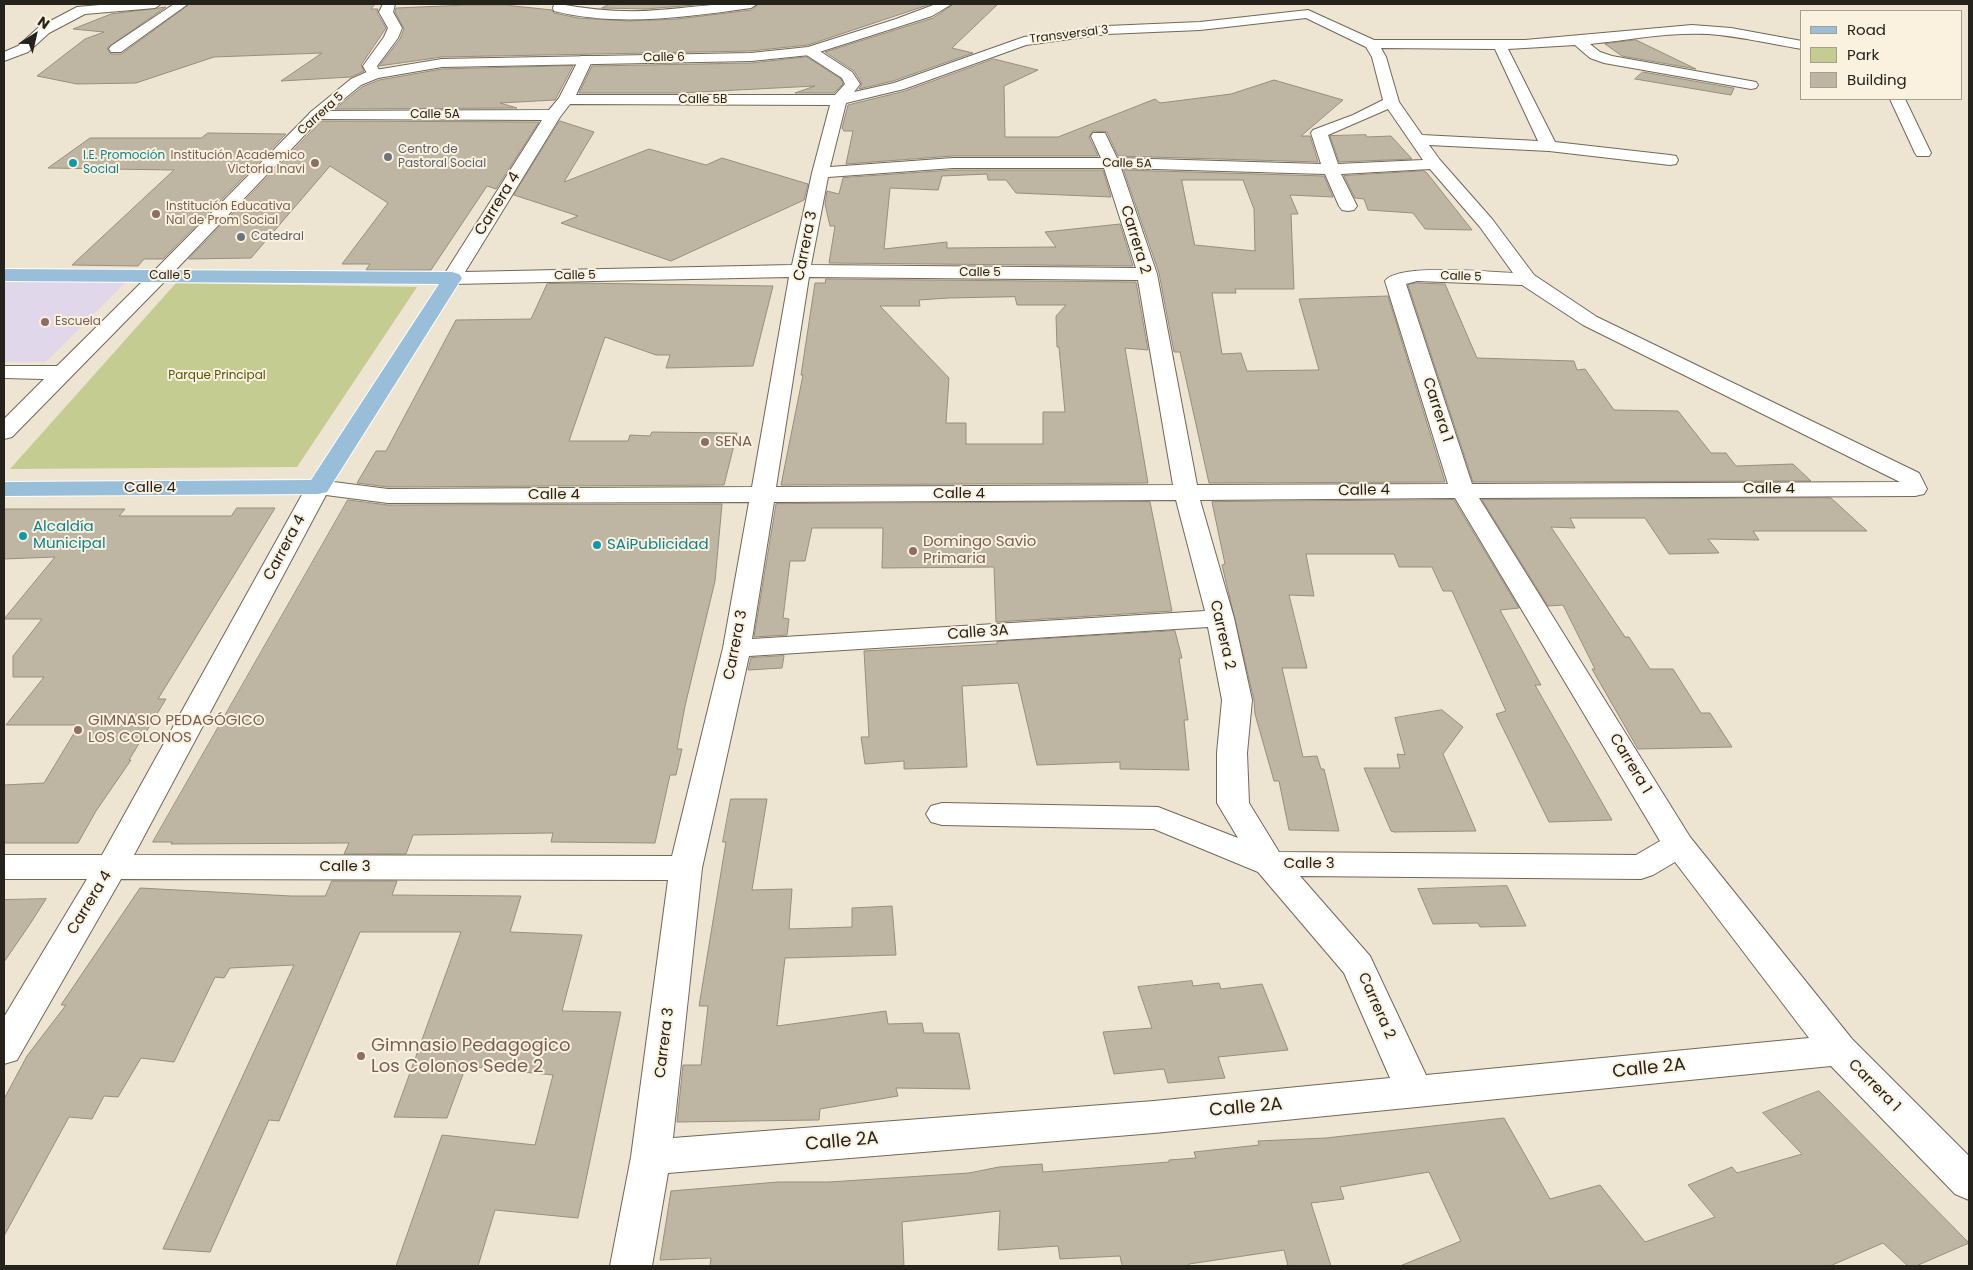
<!DOCTYPE html>
<meta charset="utf-8">
<style>
body{margin:0}
#map{position:relative;width:1973px;height:1270px;overflow:hidden;background:#eee4d2;font-family:Poppins,sans-serif}
canvas{display:block}
.frame{position:absolute;inset:0;border:5px solid #25211b;pointer-events:none}
.legend{position:absolute;left:1800px;top:10px;width:162px;height:90px;box-sizing:border-box;background:#fbf1df;border:1px solid #a59e91;margin:0;padding:6px 9px;list-style:none;font-size:15px;color:#25211b}
.legend li{display:flex;align-items:center;gap:10px;height:25px}
.legend b{width:25px;border:1px solid #a59e91}
.north{position:absolute;left:10px;top:10px;width:50px;height:50px;-webkit-text-stroke:4px #fbf1df;paint-order:stroke;rotate:35deg;font-size:14px;font-weight:700;line-height:20px;text-align:center;color:#25211b}
.north::after{content:'';display:block;margin:auto;width:18px;height:22px;background:#25211b;clip-path:polygon(50% 0,100% 100%,50% 72%,0 100%)}
</style>
<div id="map">
<canvas width="1973" height="1270"></canvas>
<div class="frame"></div>
<ul class="legend">
<li><b style="height:6px;background:#98bed9"></b>Road</li>
<li><b style="height:14px;background:#c5cc92"></b>Park</li>
<li><b style="height:14px;background:#beb5a3"></b>Building</li>
</ul>
<div class="north">N</div>
</div>
<script>
const ctx = document.querySelector('canvas').getContext('2d');
ctx.lineJoin = 'round';
function fill(path, color) { ctx.fillStyle = color; ctx.fill(path, 'evenodd'); }
function stroke(path, color, width, dash) { ctx.strokeStyle = color; ctx.lineWidth = width; ctx.lineCap = dash ? 'butt' : 'round'; ctx.setLineDash(dash || []); ctx.stroke(path); }
function drawText(font, color, halo, rows, align = 'center') {
  ctx.font = font + ' Poppins,sans-serif'; ctx.lineWidth = 4; ctx.setLineDash([]); ctx.textBaseline = 'middle'; ctx.strokeStyle = halo; ctx.fillStyle = color; for (const [text, x, y, turn = 0] of rows) {
    ctx.save(); ctx.translate(x, y); ctx.rotate((+turn || 0) * Math.PI / 180); ctx.textAlign = isNaN(turn) ? turn : align; if (halo) ctx.strokeText(text, 0, 0); ctx.fillText(text, 0, 0); ctx.restore();
  }
}
fill(new Path2D(`
 M 4,280 L 126,282 L 46,362 L 4,362 Z`), '#e1d7eb');
fill(new Path2D(`
 M 176,283 L 417,287 L 297,467 L 10,469 Z`), '#c5cc92');
const building = new Path2D(`
 M 190,4 L 375,4 L 371,9 L 378,9 L 377,13 L 386,28 L 361,65 L 364,71 L 351,77 L 281,81 L 322,53 L 214,57 L 136,83 L 77,84 L 37,76 L 85,39 L 104,32 L 73,29 L 111,14 L 166,7 L 107,48 L 111,54 L 121,54 Z
 M 610,4 L 706,4 L 646,9 L 602,8 Z
 M 759,4 L 931,4 L 808,45 L 751,51 L 442,57 L 379,66 L 400,39 L 404,29 L 395,12 L 396,8 L 467,5 L 505,5 L 552,10 L 554,13 L 578,18 L 628,21 L 677,19 L 727,13 L 751,10 Z
 M 954,4 L 998,4 L 952,48 L 973,53 L 893,81 L 859,89 L 862,84 L 854,71 L 825,52 L 933,18 Z
 M 1636,40 L 1696,69 L 1622,56 L 1605,44 Z
 M 807,57 L 841,79 L 843,84 L 834,93 L 795,93 L 815,86 L 679,93 L 579,93 L 592,66 L 751,63 Z
 M 994,59 L 1038,70 L 1004,86 L 1005,137 L 1058,137 L 1155,99 L 1160,103 L 1231,94 L 1274,80 L 1343,100 L 1301,136 L 1310,136 L 1318,162 L 1118,156 L 1107,132 L 1093,131 L 1089,137 L 1098,156 L 953,156 L 846,164 L 853,131 L 844,131 L 842,128 L 848,105 L 905,91 Z
 M 573,66 L 555,100 L 500,103 L 517,108 L 335,109 L 362,87 L 379,80 L 442,69 Z
 M 1643,72 L 1733,88 L 1734,88 L 1731,95 L 1635,79 Z
 M 322,121 L 539,122 L 496,189 L 487,186 L 431,270 L 366,270 L 370,264 L 342,264 L 388,203 L 330,166 L 251,258 L 189,259 Z
 M 560,121 L 594,132 L 564,182 L 649,149 L 706,165 L 722,158 L 808,184 L 804,200 L 671,261 L 561,223 L 578,216 L 514,195 Z
 M 208,133 L 286,134 L 163,259 L 144,259 L 138,266 L 72,265 L 174,170 L 48,168 L 90,138 L 201,138 Z
 M 1366,135 L 1367,137 L 1391,136 L 1412,159 L 1339,162 L 1330,136 Z
 M 953,170 L 1103,170 L 1111,197 L 1016,193 L 1006,180 L 988,180 L 987,174 L 942,176 L 938,190 L 890,188 L 884,249 L 947,242 L 947,248 L 1056,247 L 1045,232 L 1120,224 L 1133,266 L 829,263 L 835,226 L 830,226 L 825,204 L 827,191 L 839,194 L 843,178 Z
 M 1124,170 L 1324,176 L 1333,197 L 1290,195 L 1298,214 L 1291,214 L 1294,289 L 1235,289 L 1236,293 L 1212,293 L 1222,354 L 1241,353 L 1247,371 L 1319,370 L 1299,299 L 1388,296 L 1445,482 L 1209,483 L 1180,352 L 1174,352 L 1159,273 ZM 1182,180 L 1243,180 L 1254,209 L 1255,251 L 1195,245 Z
 M 1424,171 L 1427,173 L 1472,230 L 1425,229 L 1413,213 L 1368,210 L 1364,199 L 1355,198 L 1344,176 Z
 M 826,279 L 1136,282 L 1148,350 L 1125,348 L 1148,483 L 781,485 L 803,375 L 801,375 L 815,283 L 825,283 ZM 1015,297 L 1017,305 L 1066,305 L 1056,316 L 1057,347 L 1059,347 L 1065,412 L 1043,412 L 1043,444 L 966,444 L 966,423 L 946,423 L 949,378 L 880,306 L 920,306 L 919,300 L 949,298 Z
 M 577,283 L 773,286 L 753,366 L 666,368 L 670,355 L 656,355 L 605,337 L 569,441 L 628,441 L 630,435 L 650,436 L 652,432 L 737,433 L 724,485 L 388,487 L 357,483 L 376,451 L 386,451 L 456,320 L 531,319 L 547,284 Z
 M 1417,283 L 1445,284 L 1477,358 L 1574,361 L 1577,370 L 1585,369 L 1614,410 L 1678,411 L 1711,453 L 1726,453 L 1736,466 L 1793,464 L 1811,481 L 1473,482 L 1408,285 Z
 M 1831,498 L 1867,531 L 1753,531 L 1759,540 L 1708,539 L 1719,553 L 1669,554 L 1645,518 L 1570,518 L 1575,528 L 1551,527 L 1625,637 L 1629,637 L 1650,669 L 1673,669 L 1701,713 L 1710,713 L 1732,747 L 1638,749 L 1592,669 L 1595,669 L 1563,605 L 1548,606 L 1482,500 Z
 M 348,500 L 388,505 L 722,504 L 715,581 L 685,706 L 677,749 L 682,749 L 676,775 L 670,775 L 655,843 L 551,842 L 553,833 L 413,835 L 406,854 L 344,854 L 349,843 L 171,844 L 172,842 L 153,842 Z
 M 1454,500 L 1519,608 L 1500,610 L 1541,685 L 1535,685 L 1612,820 L 1549,822 L 1496,714 L 1506,711 L 1452,591 L 1443,591 L 1432,567 L 1399,567 L 1394,554 L 1306,554 L 1314,596 L 1289,595 L 1307,668 L 1282,668 L 1303,757 L 1317,756 L 1321,769 L 1324,769 L 1339,831 L 1289,830 L 1279,781 L 1274,781 L 1255,714 L 1254,700 L 1222,565 L 1225,564 L 1212,502 Z
 M 1150,502 L 1172,611 L 996,622 L 994,567 L 882,568 L 883,528 L 812,528 L 805,561 L 790,561 L 783,618 L 789,619 L 787,635 L 754,637 L 776,504 Z
 M 237,508 L 275,508 L 158,699 L 166,699 L 129,760 L 131,760 L 96,811 L 78,843 L 4,843 L 4,785 L 44,783 L 79,725 L 6,725 L 44,677 L 13,677 L 13,656 L 42,619 L 4,619 L 55,557 L 4,559 L 4,509 L 125,509 L 119,516 L 231,516 Z
 M 1175,631 L 1182,658 L 1179,658 L 1188,720 L 1184,720 L 1189,770 L 1120,769 L 1120,762 L 1037,765 L 1018,683 L 962,686 L 967,767 L 904,769 L 904,761 L 865,764 L 861,737 L 869,737 L 864,651 L 997,644 L 997,642 Z
 M 784,656 L 782,668 L 748,670 L 751,658 Z
 M 1442,710 L 1463,727 L 1443,754 L 1476,831 L 1394,832 L 1391,831 L 1364,768 L 1400,768 L 1397,754 L 1405,755 L 1395,718 Z
 M 731,799 L 767,799 L 752,890 L 792,889 L 789,929 L 852,927 L 852,908 L 892,906 L 896,955 L 785,958 L 777,1026 L 886,1011 L 888,1024 L 922,1023 L 924,1033 L 959,1033 L 970,1089 L 896,1088 L 898,1096 L 820,1109 L 819,1120 L 677,1122 L 683,1065 L 701,1065 L 708,1006 L 699,1006 L 726,842 L 723,842 Z
 M 332,881 L 397,881 L 392,895 L 521,896 L 510,932 L 582,935 L 562,1011 L 621,1012 L 578,1218 L 495,1210 L 478,1266 L 396,1266 L 442,1135 L 535,1145 L 553,1075 L 466,1066 L 447,1118 L 394,1117 L 461,932 L 360,932 L 279,1121 L 269,1120 L 210,1252 L 163,1249 L 294,965 L 230,968 L 224,978 L 215,977 L 174,1062 L 141,1058 L 118,1097 L 104,1096 L 92,1119 L 69,1117 L 4,1236 L 4,1099 L 27,1056 L 66,1005 L 61,1005 L 140,888 L 291,896 L 325,896 Z
 M 1507,886 L 1526,926 L 1480,927 L 1478,923 L 1433,924 L 1418,889 Z
 M 46,899 L 30,924 L 4,962 L 4,900 Z
 M 1192,981 L 1193,986 L 1219,983 L 1221,989 L 1262,984 L 1288,1050 L 1218,1057 L 1225,1078 L 1168,1083 L 1164,1069 L 1114,1074 L 1103,1032 L 1152,1028 L 1138,987 Z
 M 1819,1091 L 1969,1243 L 1916,1266 L 1908,1266 L 1883,1243 L 1830,1266 L 1400,1266 L 1461,1241 L 1429,1172 L 1340,1187 L 1344,1199 L 1311,1203 L 1331,1266 L 1288,1266 L 1284,1250 L 1189,1264 L 1189,1266 L 1122,1266 L 1120,1256 L 1060,1259 L 1058,1246 L 998,1250 L 1000,1211 L 902,1222 L 904,1266 L 710,1266 L 711,1258 L 660,1260 L 671,1191 L 778,1182 L 829,1182 L 969,1173 L 999,1167 L 1042,1164 L 1043,1172 L 1169,1162 L 1169,1160 L 1196,1158 L 1194,1152 L 1259,1145 L 1258,1141 L 1326,1138 L 1504,1118 L 1550,1199 L 1600,1185 L 1645,1242 L 1715,1217 L 1688,1185 L 1732,1167 L 1737,1173 L 1802,1154 L 1763,1113 Z`);
fill(building, '#beb5a3');
stroke(building, '#978e7d', 1);
const minor = new Path2D(`
 M 111,4 L 161,4 L 155,8 L 85,14 L 49,33 L 28,52 L 4,61 L 4,52 L 18,46 L 39,27 L 77,7 Z
 M 174,4 L 188,4 L 121,52 L 111,52 L 109,49 L 111,46 Z
 M 383,4 L 395,4 L 393,12 L 402,28 L 398,38 L 377,66 L 381,74 L 379,77 L 369,77 L 363,66 L 384,37 L 388,28 L 379,12 Z
 M 559,4 C 592,10 625,13 658,10 C 691,8 725,2 757,4 L 751,8 C 686,17 619,27 554,11 L 553,8 L 554,5 Z
 M 1308,10 L 1374,40 L 1525,40 L 1692,25 L 1731,28 L 1802,41 L 1802,49 C 1770,44 1739,36 1708,34 C 1668,32 1629,40 1590,44 L 1600,52 L 1612,56 L 1756,82 L 1758,85 L 1756,88 L 1751,89 L 1604,63 L 1590,58 L 1575,45 L 1508,49 L 1555,142 L 1670,155 L 1676,156 L 1678,160 L 1676,164 L 1670,165 L 1549,151 L 1429,145 L 1440,160 L 1492,219 L 1534,275 L 1597,317 L 1919,473 L 1927,489 L 1924,494 L 1915,496 L 1479,498 L 1690,837 L 1852,1039 L 1969,1156 L 1969,1200 L 1955,1194 L 1831,1066 L 1154,1133 L 668,1173 L 652,1266 L 610,1266 L 631,1157 L 668,880 L 121,879 L 17,1060 L 4,1064 L 4,1017 L 87,879 L 4,879 L 4,855 L 102,855 L 309,482 L 318,480 L 388,489 L 752,487 L 789,277 L 452,284 L 445,282 L 442,278 L 542,120 L 317,119 L 312,117 L 309,114 L 312,111 L 549,110 L 559,98 L 579,59 L 581,56 L 591,56 L 593,59 L 576,95 L 835,95 L 845,84 L 842,78 L 805,54 L 803,51 L 805,48 L 815,48 L 852,72 L 860,84 L 854,92 L 894,83 L 1024,37 L 1107,26 L 1200,22 ZM 1306,18 L 1366,47 L 1372,57 L 1383,100 L 1353,115 L 1313,130 L 1311,133 L 1321,164 L 1117,158 L 1105,133 L 1093,133 L 1091,136 L 1101,158 L 953,158 L 830,167 L 846,103 L 904,89 L 1026,45 L 1107,34 L 1200,30 ZM 1381,48 L 1495,49 L 1538,141 L 1422,135 L 1399,102 L 1386,57 ZM 570,104 L 830,105 L 812,173 L 792,265 L 465,272 L 560,117 ZM 1388,109 L 1423,160 L 1338,164 L 1328,135 ZM 953,168 L 1104,168 L 1136,268 L 811,265 L 828,177 ZM 1121,168 L 1325,174 L 1339,206 L 1342,210 L 1348,211 L 1354,210 L 1357,206 L 1341,174 L 1430,169 L 1480,227 L 1513,273 C 1489,272 1398,263 1385,281 L 1448,484 L 1197,485 L 1157,274 ZM 809,277 L 1138,280 L 1173,485 L 776,487 ZM 1417,281 L 1522,285 L 1583,325 L 1900,482 L 1472,484 L 1406,284 ZM 326,495 L 388,503 L 749,502 L 723,648 L 672,856 L 134,855 ZM 1455,498 L 1660,841 L 1636,855 L 1279,852 L 1249,803 L 1247,753 L 1252,700 L 1234,618 L 1200,500 ZM 1176,500 L 1205,611 L 752,639 L 774,502 ZM 1208,627 L 1222,700 L 1217,753 L 1217,803 L 1238,838 L 1158,807 L 942,803 L 931,806 L 926,814 L 931,822 L 942,825 L 1154,829 L 1258,872 L 1344,973 L 1390,1078 L 1154,1101 L 673,1138 L 702,868 L 749,656 ZM 1675,862 L 1809,1038 L 1426,1075 L 1370,956 L 1300,876 L 1641,879 L 1653,875 Z
 M 1890,99 L 1905,99 L 1931,153 L 1929,156 L 1917,156 L 1915,153 Z
 M 159,270 L 166,272 L 169,276 L 166,280 L 12,437 L 4,439 L 4,419 L 44,379 L 4,378 L 4,366 L 57,366 L 152,272 Z`);
const secondary = new Path2D(`
 M 936,4 L 952,4 L 932,16 L 810,55 L 751,61 L 442,67 L 378,78 L 361,85 L 322,117 L 166,280 L 159,282 L 152,280 L 149,276 L 312,111 L 351,79 L 369,71 L 442,59 L 751,53 L 808,47 L 896,19 Z`);
const primary = new Path2D(`
 M 4,269 L 452,272 L 459,274 L 462,278 L 327,492 L 318,494 L 4,496 L 4,482 L 311,480 L 439,284 L 4,281 Z`);
stroke(minor, '#716858', 2);
stroke(secondary, '#716858', 2);
stroke(primary, '#fff', 2);
fill(minor, '#fff');
fill(secondary, '#fff');
fill(primary, '#98bed9');
for (const [x, y, r, color] of [
 [388,157,5,"#6b7280"],
 [73,163,5,"#0f9aa8"],
 [315,163,5,"#8d6e63"],
 [156,214,5,"#8d6e63"],
 [241,237,5,"#6b7280"],
 [45,322,5,"#8d6e63"],
 [705,442,5,"#8d6e63"],
 [23,536,5,"#0f9aa8"],
 [597,545,5,"#0f9aa8"],
 [913,551,5,"#8d6e63"],
 [78,730,5,"#8d6e63"],
 [361,1056,5,"#8d6e63"]
]) { const dot = new Path2D(); dot.arc(x, y, r, 0, 2 * Math.PI); ctx.fillStyle = color; ctx.fill(dot); stroke(dot, '#fbf1df', 2); }
drawText('12px', '#25211b', '#fbf1df', [
 ["Transversal 3",1069,35,-7],
 ["Calle 6",664,58,-1],
 ["Calle 5B",703,100],
 ["Carrera 5",321,114,-42],
 ["Calle 5A",435,115],
 ["Calle 5A",1127,164,1],
 ["Calle 5",980,273],
 ["Calle 5",170,276],
 ["Calle 5",575,276,-1],
 ["Calle 5",1461,277,2]
]);
drawText('12px', '#5b616d', '#fbf1df', [
 ["Centro de",398,150],
 ["Pastoral Social",398,164],
 ["Catedral",251,237]
], 'left');
drawText('12px', '#0d838f', '#fbf1df', [
 ["I.E. Promoción",83,156],
 ["Social",83,170]
], 'left');
drawText('12px', '#785e54', '#fbf1df', [
 ["Institución Academico",305,156,"right"],
 ["Victoria Inavi",305,170,"right"],
 ["Institución Educativa",166,207],
 ["Nal de Prom Social",166,221],
 ["Escuela",55,322]
], 'left');
drawText('12px', '#515505', '#fbf1df', [
 ["Parque Principal",217,376]
]);
drawText('15px', '#25211b', '#fbf1df', [
 ["Carrera 4",498,204,-58],
 ["Carrera 2",1135,240,73],
 ["Carrera 3",806,246,-79],
 ["Carrera 1",1437,410,72],
 ["Calle 4",150,488],
 ["Calle 4",1769,489],
 ["Calle 4",1364,491,-1],
 ["Calle 4",959,494],
 ["Calle 4",554,495],
 ["Carrera 4",285,548,-62],
 ["Calle 3A",978,633,-4],
 ["Carrera 2",1222,635,77],
 ["Carrera 3",736,645,-79],
 ["Carrera 1",1630,764,59],
 ["Calle 3",1309,864],
 ["Calle 3",345,867],
 ["Carrera 4",90,903,-59],
 ["Carrera 2",1376,1006,66],
 ["Carrera 3",665,1043,-83],
 ["Carrera 1",1874,1086,45]
]);
drawText('15px', '#785e54', '#fbf1df', [
 ["SENA",715,442],
 ["Domingo Savio",923,542],
 ["Primaria",923,559],
 ["GIMNASIO PEDAGÓGICO",88,721],
 ["LOS COLONOS",88,738]
], 'left');
drawText('15px', '#0d838f', '#fbf1df', [
 ["Alcaldía",33,527],
 ["Municipal",33,544],
 ["SAiPublicidad",607,545]
], 'left');
drawText('18px', '#785e54', '#fbf1df', [
 ["Gimnasio Pedagogico",371,1046],
 ["Los Colonos Sede 2",371,1067]
], 'left');
drawText('18px', '#25211b', '#fbf1df', [
 ["Calle 2A",1649,1069,-6],
 ["Calle 2A",1246,1108,-5],
 ["Calle 2A",842,1142,-5]
]);
</script>
